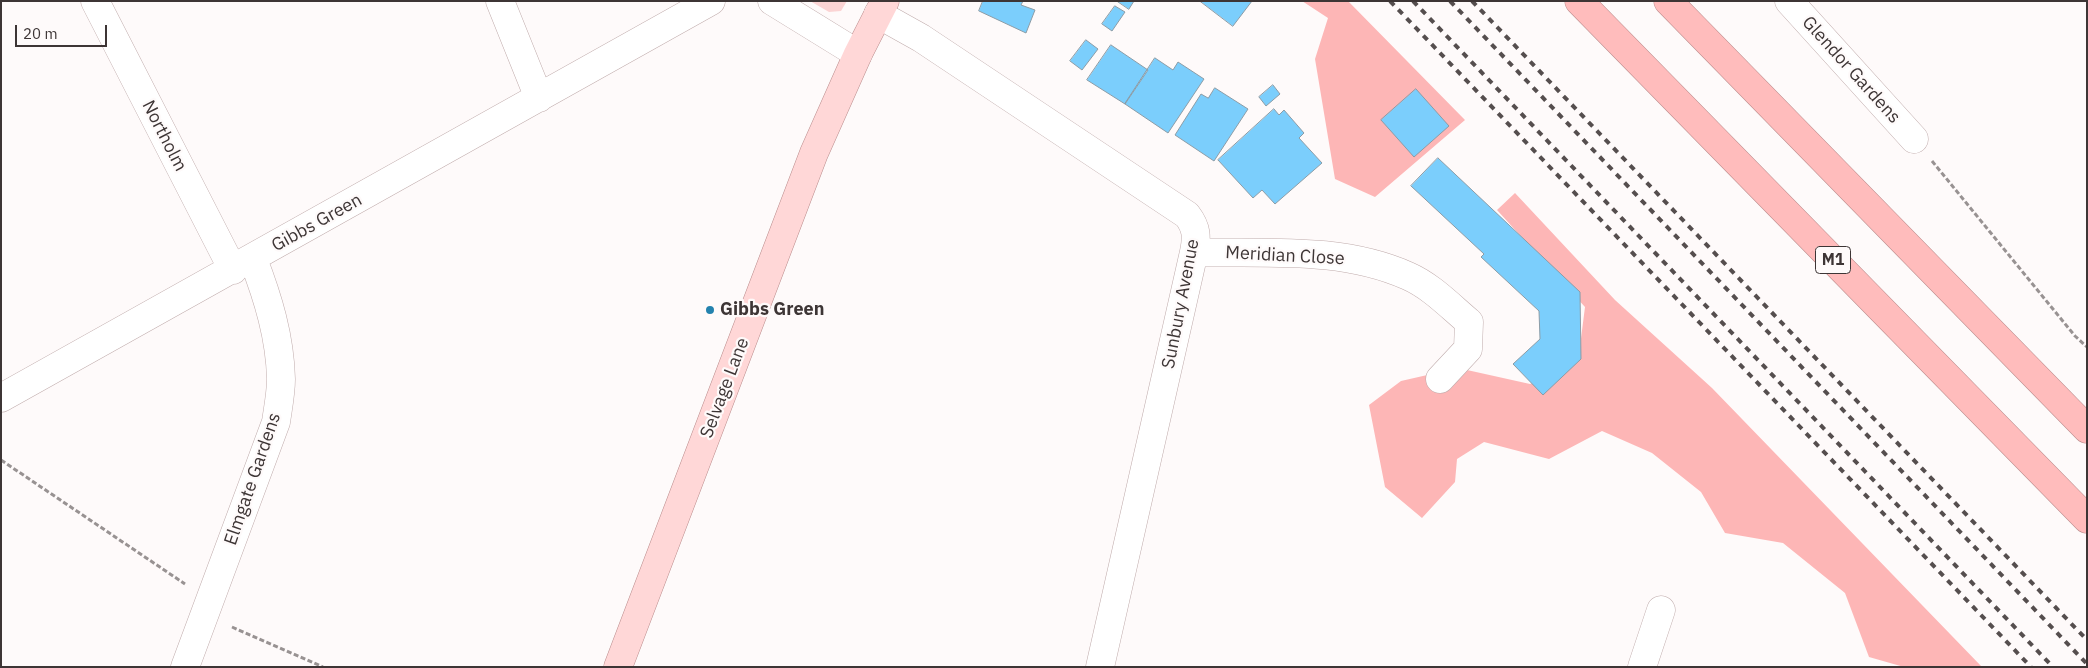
<!DOCTYPE html>
<style>
body{margin:0}
#map{position:relative;width:2088px;height:668px;overflow:hidden;background:#fefafa;font-family:"IBM Plex Sans",sans-serif}
canvas{display:block}
.frame{position:absolute;inset:0;border:2px solid #3d3535;pointer-events:none}
.scale{position:absolute;left:15px;top:25px;width:92px;height:22px;box-sizing:border-box;border:2px solid #3d3535;border-top:0;padding-left:6px;font-size:15px;line-height:18px;white-space:nowrap;color:#3d3535;-webkit-text-stroke:4px #fefafa;paint-order:stroke}
</style>
<div id="map">
<canvas width="2088" height="668"></canvas>
<div class="frame"></div>
<div class="scale">20 m</div>
</div>
<script>
const ctx = document.querySelector('canvas').getContext('2d');
ctx.lineJoin = 'round';
function fill(path, color) { ctx.fillStyle = color; ctx.fill(path, 'evenodd'); }
function stroke(path, color, width, dash) { ctx.strokeStyle = color; ctx.lineWidth = width; ctx.lineCap = dash ? 'butt' : 'round'; ctx.setLineDash(dash || []); ctx.stroke(path); }
function drawText(font, color, halo, rows, align = 'center') {
  ctx.font = font + ' "IBM Plex Sans",sans-serif'; ctx.lineWidth = 4.5; ctx.setLineDash([]); ctx.textBaseline = 'middle'; ctx.strokeStyle = halo; ctx.fillStyle = color; for (const [text, x, y, turn = 0] of rows) {
    ctx.save(); ctx.translate(x, y); ctx.rotate((+turn || 0) * Math.PI / 180); ctx.textAlign = isNaN(turn) ? turn : align; if (halo) ctx.strokeText(text, 0, 0); ctx.fillText(text, 0, 0); ctx.restore();
  }
}
fill(new Path2D(`
 M 810,1 L 847,1 L 841,11 L 829,12 Z`), '#fbd4d4');
fill(new Path2D(`
 M 1302,1 L 1348,1 L 1465,120 L 1375,197 L 1335,179 L 1315,59 L 1328,18 Z
 M 1515,193 L 1615,300 L 1712,388 L 1982,667 L 1904,667 L 1869,657 L 1845,593 L 1783,543 L 1725,533 L 1701,492 L 1652,453 L 1602,431 L 1549,459 L 1484,442 L 1457,459 L 1455,482 L 1422,518 L 1385,487 L 1369,405 L 1401,381 L 1458,368 L 1530,384 L 1578,362 L 1585,307 L 1497,210 Z`), '#fdb6b6');
const building = new Path2D(`
 M 983,1 L 1023,1 L 1021,5 L 1035,10 L 1026,33 L 979,11 Z
 M 1117,1 L 1134,1 L 1129,9 Z
 M 1200,1 L 1252,1 L 1233,26 Z
 M 1115,6 L 1125,12 L 1112,31 L 1102,24 Z
 M 1086,40 L 1098,49 L 1082,70 L 1070,61 Z
 M 1111,45 L 1148,70 L 1125,104 L 1087,80 Z
 M 1155,58 L 1173,70 L 1178,62 L 1204,79 L 1168,133 L 1125,104 Z
 M 1273,85 L 1280,94 L 1266,106 L 1259,97 Z
 M 1215,88 L 1248,109 L 1214,161 L 1175,135 L 1201,94 L 1208,98 Z
 M 1416,89 L 1449,126 L 1414,157 L 1381,120 Z
 M 1274,109 L 1279,115 L 1284,110 L 1304,133 L 1299,138 L 1322,163 L 1275,204 L 1262,190 L 1253,198 L 1218,160 Z
 M 1438,158 L 1580,292 L 1581,359 L 1543,395 L 1513,364 L 1540,339 L 1539,311 L 1481,257 L 1484,254 L 1411,186 Z`);
fill(building, '#7bcefc');
stroke(building, '#8c9ca6', 1);
const street = new Path2D(`
 M 95,1 L 233,270
 M 500,1 L 539,98
 M 772,1 L 858,54
 M 1789,1 L 1914,139
 M 878,14 L 921,38 L 1187,215 C 1197,228 1197,237 1194,252 L 1100,667
 M 1194,252 C 1266,254 1341,246 1408,276 C 1431,286 1450,306 1469,322 L 1468,349 L 1440,379
 M 1,398 L 711,1
 M 185,667 L 276,422 C 278,408 281,393 281,379 C 280,337 268,298 253,259
 M 1642,667 L 1661,610`);
const primary = new Path2D(`
 M 618,667 L 814,153 L 858,54 L 885,1`);
const highway = new Path2D(`
 M 1579,1 L 2087,519
 M 1668,1 L 2087,429`);
stroke(street, '#c0acac', 29);
stroke(primary, '#bb8d8d', 29);
stroke(highway, '#bb8d8d', 29);
stroke(new Path2D(`
 M 1932,161 L 2075,336 L 2087,347
 M 1,460 L 185,584
 M 232,627 L 323,667`), '#989292', 3, [5, 2.5]);
stroke(street, '#fff', 28);
stroke(primary, '#ffd7d7', 28);
stroke(highway, '#ffbcbc', 28);
stroke(new Path2D(`
 M 1390,1 L 2031,667
 M 1413,1 L 2053,667
 M 1450,1 L 2087,664
 M 1472,1 L 2087,640`), '#554e4e', 4, [6, 6]);
for (const [x, y, r, color] of [
 [710,310,5,"#2382ae"]
]) { const dot = new Path2D(); dot.arc(x, y, r, 0, 2 * Math.PI); ctx.fillStyle = color; ctx.fill(dot); stroke(dot, '#fefafa', 2); }
for (const [x, y, w] of [
 [1833,260,35]
]) { const box = new Path2D(); box.roundRect(x - w / 2, y - 13.5, w, 27, 4); ctx.fillStyle = '#fefafa'; ctx.fill(box); stroke(box, '#3d3535', 1); }
drawText('bold 16px', '#3d3535', null, [
 ["M1",1833,260]
]);
drawText('18px', '#3d3535', '#fefafa', [
 ["Glendor Gardens",1851,70,48],
 ["Northolm",164,136,63],
 ["Gibbs Green",317,223,-29],
 ["Meridian Close",1285,256,3],
 ["Sunbury Avenue",1181,304,-79],
 ["Selvage Lane",725,388,-69],
 ["Elmgate Gardens",253,479,-71]
]);
drawText('bold 18px', '#3d3535', '#fefafa', [
 ["Gibbs Green",720,310]
], 'left');
</script>
